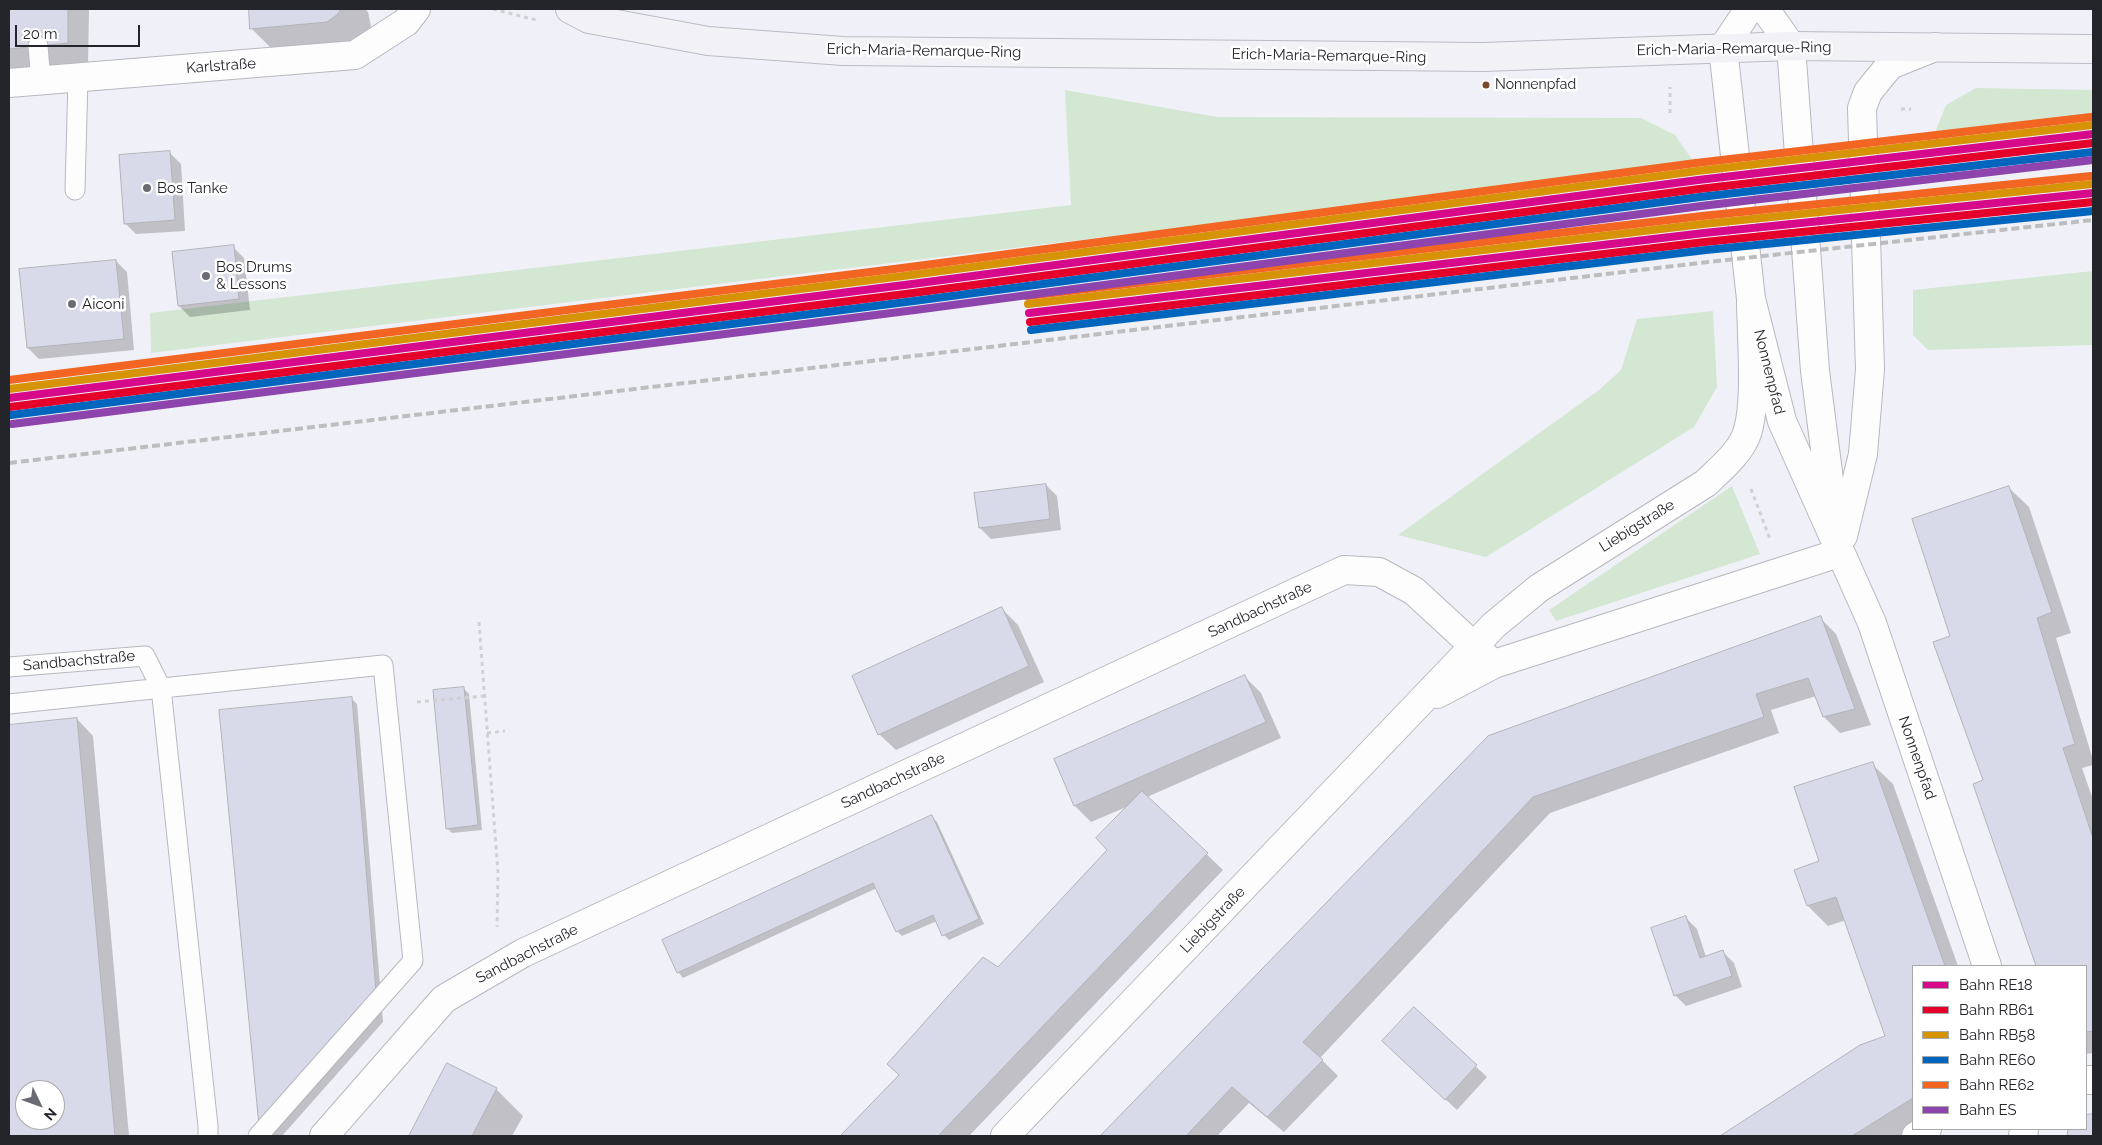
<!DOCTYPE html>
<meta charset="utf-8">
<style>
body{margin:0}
#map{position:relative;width:2102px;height:1145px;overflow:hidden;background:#f0f1f8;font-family:Raleway,sans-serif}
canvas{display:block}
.frame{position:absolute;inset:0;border:10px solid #24252b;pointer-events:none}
.legend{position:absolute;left:1912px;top:965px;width:175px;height:165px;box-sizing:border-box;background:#fff;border:1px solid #a7a8aa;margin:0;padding:6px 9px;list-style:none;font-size:15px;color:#24252b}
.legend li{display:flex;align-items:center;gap:10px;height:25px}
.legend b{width:25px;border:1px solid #a7a8aa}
.north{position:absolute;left:15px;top:1080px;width:50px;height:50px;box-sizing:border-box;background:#fff;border:1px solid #a7a8aa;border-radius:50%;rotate:132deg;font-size:14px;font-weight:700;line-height:20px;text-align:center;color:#24252b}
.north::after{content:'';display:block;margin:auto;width:18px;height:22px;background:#6b6c73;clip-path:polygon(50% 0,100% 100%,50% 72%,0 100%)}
.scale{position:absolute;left:15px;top:25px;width:125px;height:22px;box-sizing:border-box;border:2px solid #24252b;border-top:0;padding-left:6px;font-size:15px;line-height:18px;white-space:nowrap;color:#24252b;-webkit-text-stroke:4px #fff;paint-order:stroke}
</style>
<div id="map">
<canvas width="2102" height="1145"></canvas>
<div class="frame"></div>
<ul class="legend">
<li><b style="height:6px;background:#d7098b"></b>Bahn RE18</li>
<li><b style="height:6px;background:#e4002b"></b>Bahn RB61</li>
<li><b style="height:6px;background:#d79306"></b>Bahn RB58</li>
<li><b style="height:6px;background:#0065bd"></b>Bahn RE60</li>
<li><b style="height:6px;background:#f26522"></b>Bahn RE62</li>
<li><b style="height:6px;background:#8e44ad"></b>Bahn ES</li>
</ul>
<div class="north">N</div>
<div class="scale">20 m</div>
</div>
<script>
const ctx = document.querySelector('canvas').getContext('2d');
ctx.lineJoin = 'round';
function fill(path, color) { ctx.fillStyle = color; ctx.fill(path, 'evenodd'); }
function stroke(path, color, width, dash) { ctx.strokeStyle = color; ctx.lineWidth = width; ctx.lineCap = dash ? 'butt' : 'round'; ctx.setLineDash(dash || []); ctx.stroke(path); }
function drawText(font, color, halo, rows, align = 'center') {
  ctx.font = font + ' Raleway,sans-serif'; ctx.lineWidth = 5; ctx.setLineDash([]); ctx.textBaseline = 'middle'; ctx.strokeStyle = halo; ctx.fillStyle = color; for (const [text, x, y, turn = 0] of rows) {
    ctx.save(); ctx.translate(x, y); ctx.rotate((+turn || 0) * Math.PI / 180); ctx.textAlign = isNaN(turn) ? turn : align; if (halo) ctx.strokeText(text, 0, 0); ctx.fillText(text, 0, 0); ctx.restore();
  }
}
fill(new Path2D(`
 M 1976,88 L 2093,90 L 2093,116 L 1934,135 L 1946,105 Z
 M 1065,90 L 1217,117 L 1641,118 L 1675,135 L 1696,165 L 151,353 L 150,313 L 1071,205 Z
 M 2093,271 L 2093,345 L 1928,350 L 1913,335 L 1913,290 Z
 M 1713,311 L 1717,387 L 1694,427 L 1486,557 L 1398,535 L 1599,390 L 1621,370 L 1637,319 Z
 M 1732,486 L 1760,554 L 1556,621 L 1549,610 Z`), '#d3e7d2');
fill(new Path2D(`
 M 9,9 L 89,9 L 88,64 L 9,72 Z
 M 251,9 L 365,9 L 368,12 L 371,26 L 365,41 L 278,55 L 251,28 Z
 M 170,153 L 181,164 L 185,231 L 136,234 L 125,223 Z
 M 233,247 L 244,258 L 250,310 L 190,317 L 179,306 Z
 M 116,261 L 127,272 L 134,350 L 39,359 L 28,348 Z
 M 1046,485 L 1057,496 L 1061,530 L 991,539 L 980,528 L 976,494 Z
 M 2008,487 L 2029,507 L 2071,633 L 2056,638 L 2093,760 L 2093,765 L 2082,768 L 2093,800 L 2093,1053 L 2086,1054 L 2086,966 L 2038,966 L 1974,785 L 1984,780 L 1952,637 Z
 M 1002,609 L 1018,625 L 1044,682 L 896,750 L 879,734 Z
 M 1820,618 L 1836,634 L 1871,725 L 1840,733 L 1824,717 L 1816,696 L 1771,710 L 1779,733 L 1550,813 L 1320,1058 L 1338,1076 L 1284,1132 L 1249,1103 L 1217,1136 L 1101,1136 L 1489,737 Z
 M 1245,677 L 1261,693 L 1281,738 L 1147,797 L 1223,870 L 969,1136 L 842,1136 L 1109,850 L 1131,805 L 1091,822 L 1075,806 L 1055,760 Z
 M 464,689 L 469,694 L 482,830 L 452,833 L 447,828 Z
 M 351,698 L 357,704 L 383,1022 L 282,1136 L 261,1136 Z
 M 77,719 L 93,736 L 129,1136 L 9,1136 L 9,726 ZM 25,1090 L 55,1090 L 55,1120 L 25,1120 Z
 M 1872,764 L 1893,784 L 1958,966 L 1913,966 L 1913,1129 L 1904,1136 L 1722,1136 L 1861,1046 L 1886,1037 L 1846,920 L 1828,926 L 1808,906 L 1820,861 Z
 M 932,817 L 937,822 L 984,924 L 949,940 L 944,935 L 937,921 L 902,936 L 897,931 L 877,888 L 683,978 L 678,972 Z
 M 1686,918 L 1697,929 L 1706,957 L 1723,952 L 1734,963 L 1742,987 L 1686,1006 L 1675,995 Z
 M 1414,1009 L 1487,1077 L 1457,1110 L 1395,1052 Z
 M 448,1065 L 496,1089 L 523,1116 L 512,1136 L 411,1136 Z
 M 2093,1116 L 2093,1136 L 2068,1136 L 2069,1129 L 2086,1129 L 2086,1117 Z`), '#0003');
const building = new Path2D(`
 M 9,9 L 68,9 L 68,43 L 9,49 Z
 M 249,9 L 341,9 L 338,14 L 327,22 L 250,29 Z
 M 170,151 L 175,220 L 124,224 L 119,155 Z
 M 234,245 L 239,299 L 178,306 L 172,252 Z
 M 116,260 L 124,339 L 27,348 L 19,269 Z
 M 1046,484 L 1050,519 L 979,528 L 974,493 Z
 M 2009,486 L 2052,612 L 2037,618 L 2075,744 L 2063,748 L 2093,838 L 2093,1031 L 2086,1032 L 2086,966 L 2036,966 L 1973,784 L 1983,780 L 1933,642 L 1950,636 L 1912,519 Z
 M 1002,607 L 1029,666 L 878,735 L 852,676 Z
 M 1821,616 L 1855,709 L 1823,717 L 1808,678 L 1756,694 L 1764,717 L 1533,797 L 1303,1042 L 1323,1060 L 1267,1117 L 1232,1087 L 1186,1136 L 1100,1136 L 1488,736 Z
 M 1245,675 L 1266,722 L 1074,806 L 1054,759 Z
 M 464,687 L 478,825 L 446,829 L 433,690 Z
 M 352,697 L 378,1016 L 272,1136 L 260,1136 L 219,710 Z
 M 77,718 L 115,1136 L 9,1136 L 9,725 ZM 25,1090 L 55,1090 L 55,1120 L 25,1120 Z
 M 1873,762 L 1945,966 L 1913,966 L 1913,1098 L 1852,1136 L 1720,1136 L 1860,1045 L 1885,1036 L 1836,897 L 1807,906 L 1794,870 L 1819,861 L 1794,787 Z
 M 1142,791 L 1208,853 L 938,1136 L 840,1136 L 899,1075 L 887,1064 L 983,957 L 998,967 L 1107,850 L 1096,838 Z
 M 932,815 L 979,919 L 942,936 L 933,915 L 896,932 L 873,883 L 677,973 L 662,940 Z
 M 1686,916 L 1700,958 L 1723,950 L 1732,976 L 1674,996 L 1651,928 Z
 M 1414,1007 L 1477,1065 L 1445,1100 L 1382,1041 Z
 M 447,1063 L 497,1088 L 472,1136 L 409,1136 Z
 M 2093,1114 L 2093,1136 L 2067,1136 L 2068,1129 L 2086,1129 L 2086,1115 Z`);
fill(building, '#d9dae9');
stroke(building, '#b2b3b9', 1);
const service = new Path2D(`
 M 38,46 L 41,81
 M 75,190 L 78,78
 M 9,667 L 145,656 L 161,688 L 208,1126 L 208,1136
 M 9,704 L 383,665 L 413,961 L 258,1136`);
const minor = new Path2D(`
 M 9,83 L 355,55 L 406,22 L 416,9
 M 2086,1080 L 2093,1080
 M 324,1136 L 444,999 L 523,953 L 1344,570 L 1379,572 L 1414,591 L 1491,662
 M 1916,1136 L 1927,1129`);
const tertiary = new Path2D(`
 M 1749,9 L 1723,48 L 1751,299 L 1782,421 L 1872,623 L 1987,966
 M 1765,9 L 1791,46 L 1815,371 L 1834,519
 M 1843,536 L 1863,454 L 1870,369 L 1862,108 L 1868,92 L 1890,65 L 1935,47
 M 1437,694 L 1494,664 L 1839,553
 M 1005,1136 L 1494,625 L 1539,588 L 1706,483 C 1720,469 1738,455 1746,436 C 1758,405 1751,335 1751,299
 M 2023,1136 L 2024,1129`);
const primary = new Path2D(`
 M 570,9 L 589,19 L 708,41 L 843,51 L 1483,57 L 1791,46 L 2093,49`);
stroke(service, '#b7b8be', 21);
stroke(minor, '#b7b8be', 30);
stroke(tertiary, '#b7b8be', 30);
stroke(primary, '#b9bbc6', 30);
stroke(new Path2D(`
 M 493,9 L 536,20
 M 1901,109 L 1911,109
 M 1670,113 L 1670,87
 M 1751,489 L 1770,539
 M 479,622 L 498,873 L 497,927
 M 417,702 L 484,696
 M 487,733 L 505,731`), '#d0d0d3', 3, [4, 4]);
stroke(service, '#fdfdfe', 19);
stroke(minor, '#fdfdfe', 28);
stroke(tertiary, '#fdfdfe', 28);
stroke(primary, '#f1f1f6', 28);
stroke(new Path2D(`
 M 9,463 L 1708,262 L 2093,220`), '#bdbdc0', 4, [8, 4]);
stroke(new Path2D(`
 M 1029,313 L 1704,233 L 2093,193
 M 9,398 L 912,284 L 1698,180 L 2093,134`), '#d7098b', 8);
stroke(new Path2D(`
 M 1030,322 L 1705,242 L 2093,202
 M 10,407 L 913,293 L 1699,189 L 2093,143`), '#e4002b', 8);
stroke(new Path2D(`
 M 1028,304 L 1703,224 L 2092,184
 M 9,389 L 911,275 L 1697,171 L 2092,125`), '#d79306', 8);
stroke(new Path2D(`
 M 1031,330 L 1706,250 L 2093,211
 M 11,415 L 914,301 L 1700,197 L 2093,152`), '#0065bd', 8);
stroke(new Path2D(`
 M 1027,296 L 1702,216 L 2091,176
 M 9,380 L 910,267 L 1696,163 L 2091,117`), '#f26522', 8);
stroke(new Path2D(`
 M 12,424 L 915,310 L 1701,206 L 2093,160`), '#8e44ad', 8);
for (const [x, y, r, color] of [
 [1486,85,4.5,"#7a4b2a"],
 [147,188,5,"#6b6c73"],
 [206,276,5,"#6b6c73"],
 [72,304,5,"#6b6c73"]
]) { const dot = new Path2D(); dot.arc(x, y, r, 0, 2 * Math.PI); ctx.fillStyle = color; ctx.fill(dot); stroke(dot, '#fff', 2); }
drawText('14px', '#24252b', '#fff', [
 ["Nonnenpfad",1495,85]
], 'left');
drawText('15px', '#24252b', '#fff', [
 ["Erich-Maria-Remarque-Ring",1734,49,-1],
 ["Erich-Maria-Remarque-Ring",924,51,1],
 ["Erich-Maria-Remarque-Ring",1329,56,1],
 ["Karlstraße",221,66,-4],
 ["Nonnenpfad",1769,372,76],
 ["Liebigstraße",1637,526,-32],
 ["Sandbachstraße",1260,610,-25],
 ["Sandbachstraße",79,661,-5],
 ["Nonnenpfad",1917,758,71],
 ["Sandbachstraße",893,781,-25],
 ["Liebigstraße",1213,920,-46],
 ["Sandbachstraße",527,954,-27]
]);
drawText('15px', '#24252b', '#fff', [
 ["Bos Tanke",157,188],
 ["Bos Drums",216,267],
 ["& Lessons",216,284],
 ["Aiconi",82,304]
], 'left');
</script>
